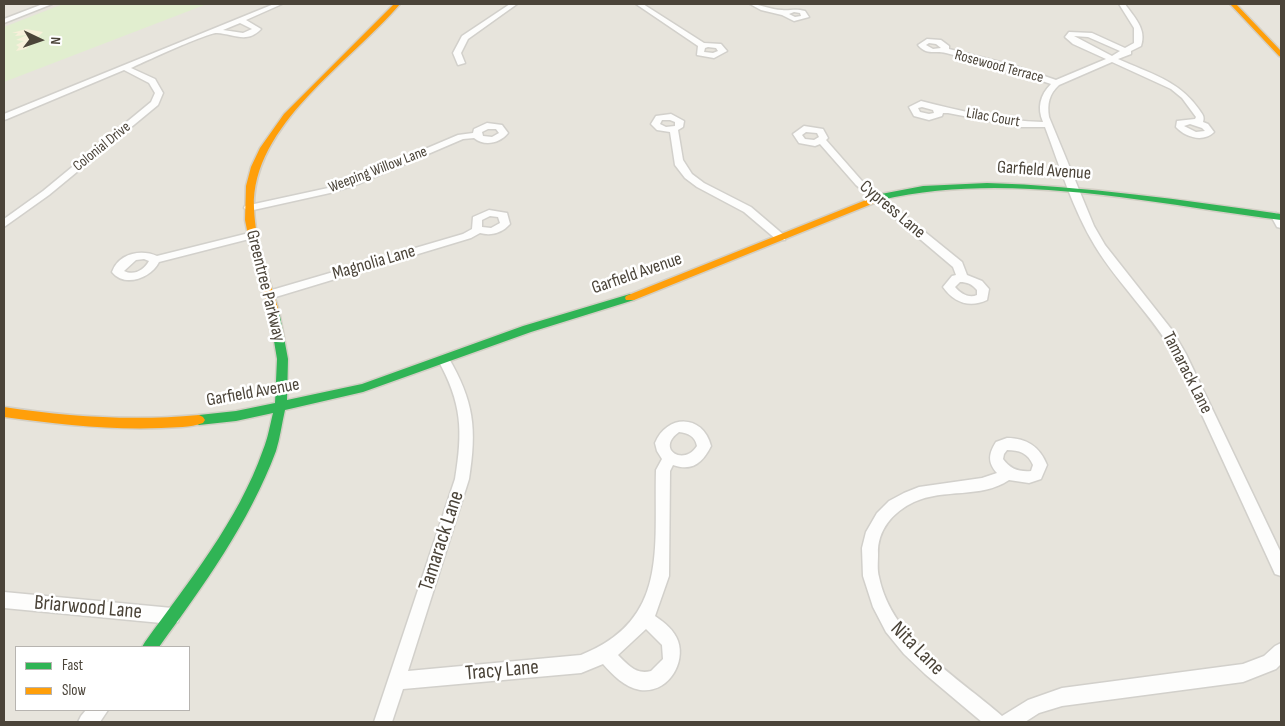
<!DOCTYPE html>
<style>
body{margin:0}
#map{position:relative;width:1285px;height:726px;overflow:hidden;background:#f4f2ee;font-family:"Sofia Sans Condensed",sans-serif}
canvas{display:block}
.frame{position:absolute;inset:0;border:5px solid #4b4439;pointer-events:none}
.legend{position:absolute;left:15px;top:646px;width:175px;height:65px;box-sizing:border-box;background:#fff;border:1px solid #b7b4b0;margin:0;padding:6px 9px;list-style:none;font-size:15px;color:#4b4439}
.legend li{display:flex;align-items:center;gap:10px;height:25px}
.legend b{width:25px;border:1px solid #b7b4b0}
.north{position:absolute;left:15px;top:15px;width:50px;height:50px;-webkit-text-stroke:4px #fff;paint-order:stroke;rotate:93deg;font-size:14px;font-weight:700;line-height:20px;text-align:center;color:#4b4439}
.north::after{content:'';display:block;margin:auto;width:18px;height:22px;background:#4b4439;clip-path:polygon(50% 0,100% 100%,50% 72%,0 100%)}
</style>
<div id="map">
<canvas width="1285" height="726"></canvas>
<div class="frame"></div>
<ul class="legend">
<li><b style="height:6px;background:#30b455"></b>Fast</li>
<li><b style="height:6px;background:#ff9f0a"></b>Slow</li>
</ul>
<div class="north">N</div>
</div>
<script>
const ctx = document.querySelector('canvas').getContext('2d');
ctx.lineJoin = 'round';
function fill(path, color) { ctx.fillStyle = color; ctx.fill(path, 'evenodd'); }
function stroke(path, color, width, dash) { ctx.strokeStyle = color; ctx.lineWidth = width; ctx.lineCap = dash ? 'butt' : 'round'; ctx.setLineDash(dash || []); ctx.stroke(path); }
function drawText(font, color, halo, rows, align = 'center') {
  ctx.font = font + ' "Sofia Sans Condensed",sans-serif'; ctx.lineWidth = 5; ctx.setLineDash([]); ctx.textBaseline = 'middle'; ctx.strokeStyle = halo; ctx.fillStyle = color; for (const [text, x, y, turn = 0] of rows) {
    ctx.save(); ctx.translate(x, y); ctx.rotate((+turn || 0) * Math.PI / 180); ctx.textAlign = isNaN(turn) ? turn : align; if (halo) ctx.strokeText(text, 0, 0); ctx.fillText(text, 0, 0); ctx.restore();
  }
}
fill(new Path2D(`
 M 4,4 L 1281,4 L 1281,722 L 4,722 ZM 16,647 L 189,647 L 189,710 L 16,710 Z`), '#e7e4dc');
fill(new Path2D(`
 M 63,4 L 207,4 L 4,82 L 4,27 Z`), '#e1eecf');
fill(new Path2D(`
 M 26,29 L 43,32 L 26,49 L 16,51 L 19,47 L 16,45 L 24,41 L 16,40 L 27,35 L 15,36 L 18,33 L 12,33 Z`), '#f7f0da');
const street = new Path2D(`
 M 43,4 L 52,4 L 4,23 L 4,19 Z
 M 274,4 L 282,4 L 246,20 L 261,29 C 247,44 234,34 217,33 C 209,32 144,62 131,68 L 155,79 L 163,93 L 158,105 L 49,195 L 4,227 L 4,219 L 43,191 L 151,102 L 155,93 L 149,83 L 124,70 L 7,119 L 4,120 L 4,114 ZM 240,23 L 252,29 L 243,33 L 223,30 Z
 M 510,4 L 517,4 L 468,39 L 461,53 L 465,63 L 458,65 L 453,53 L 462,36 Z
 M 636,4 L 643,4 L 704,43 L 721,44 L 727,51 L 714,58 L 697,55 L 698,46 ZM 708,47 L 716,48 L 718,51 L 713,53 L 704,52 L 705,48 Z
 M 750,4 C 761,4 770,10 782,10 C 790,11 795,8 805,11 L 809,17 L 794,21 L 782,15 L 761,10 ZM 794,12 L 800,13 L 801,16 L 795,17 L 789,14 Z
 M 1119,4 L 1125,4 C 1134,17 1147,29 1141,46 L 1131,51 L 1131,54 L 1118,59 C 1149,73 1178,80 1198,108 C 1202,114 1205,116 1203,122 L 1208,124 L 1214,132 C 1203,143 1185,137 1176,127 L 1177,121 L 1195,119 L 1196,117 L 1182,98 L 1171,89 L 1112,62 L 1059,85 C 1049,94 1047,104 1049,117 L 1094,226 L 1105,245 L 1172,330 L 1186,354 L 1281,553 L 1281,576 L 1275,574 L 1174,354 C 1152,315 1118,284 1095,246 C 1073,210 1060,167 1045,127 L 1021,127 L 948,113 L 943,113 L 942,116 L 929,120 L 914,116 L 909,107 L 921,101 C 960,111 1002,121 1043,122 C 1037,108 1040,95 1051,84 C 1016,72 982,62 946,53 C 935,50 927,56 918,45 L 927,39 L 941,40 L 949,46 L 949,49 L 1012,65 L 1056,80 L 1106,59 L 1073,44 L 1065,37 L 1069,32 L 1092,33 L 1125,48 L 1134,43 L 1134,28 ZM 1074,36 L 1088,37 L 1120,51 L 1112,56 ZM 929,43 L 936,44 L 941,48 L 933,49 L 926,45 ZM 922,107 L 933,110 L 934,113 L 929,114 L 920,112 L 918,108 ZM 1190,124 L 1202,128 L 1205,131 L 1196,132 L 1184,126 Z
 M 671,114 L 684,121 L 683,127 L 678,130 L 683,160 L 692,174 L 704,183 L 751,207 L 785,236 L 785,240 L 777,240 L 744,212 L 697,187 L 685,178 L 675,165 L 670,132 L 657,130 L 651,124 L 656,116 ZM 662,120 L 670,120 L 675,122 L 675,126 L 666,127 L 660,124 Z
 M 487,123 L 502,125 L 508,133 C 500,143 485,147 474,138 L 463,139 L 358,184 L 330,193 L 249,211 L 244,208 L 245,206 L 328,188 L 352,180 L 458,135 L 473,133 L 474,129 ZM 488,129 L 496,129 L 499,133 L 492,137 L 483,136 L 482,132 Z
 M 804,126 L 823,129 L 828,138 L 826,140 L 862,181 L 962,262 L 967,275 L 982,281 L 989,289 L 987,300 C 970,308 954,303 943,287 L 952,276 L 956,275 L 953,267 L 856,185 L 820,144 L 815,146 L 799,143 L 793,134 ZM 806,132 L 817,133 L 819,137 L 814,140 L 805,139 L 802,135 ZM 960,282 C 967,282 972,284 977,290 L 977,295 C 969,299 960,293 955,287 Z
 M 489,210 L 507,213 L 510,224 C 502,233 491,236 480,233 L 471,238 L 269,299 L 263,295 L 265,292 L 463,234 L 472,229 L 473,217 ZM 490,216 L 498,217 L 500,223 L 491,228 L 482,227 L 482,220 Z
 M 1276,213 L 1281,216 L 1281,228 L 1277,227 L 1271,216 Z
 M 253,232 L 258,235 L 257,237 L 159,262 C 151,278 125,288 112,272 C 119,253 141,249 157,256 ZM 144,259 L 149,261 C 144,270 134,276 124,271 L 136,260 Z
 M 444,355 L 448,357 C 474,401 477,429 469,479 L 408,671 L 581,655 C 669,620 654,549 656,470 L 662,459 L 657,451 L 655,443 C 667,414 703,414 711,446 C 703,462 693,472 673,465 L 670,471 L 669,576 L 655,616 C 665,623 674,630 678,641 C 686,664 667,694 640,690 C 624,687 613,675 603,664 L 581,673 L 403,689 L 392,722 L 374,722 L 455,479 C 463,431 462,403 438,360 ZM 679,432 C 688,433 695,436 697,446 C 684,467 655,449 679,432 ZM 646,629 L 662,645 L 663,659 L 651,671 C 636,675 628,665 618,655 Z
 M 1007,438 C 1027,438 1040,447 1047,465 L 1041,479 L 1029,483 L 1009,480 C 981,499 944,488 914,502 C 893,512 877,530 878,554 C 878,562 877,570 879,577 C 892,640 958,677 1002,716 L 1028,700 L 1062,688 L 1243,664 L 1264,656 L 1275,646 L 1281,643 L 1281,664 L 1276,669 L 1243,682 L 1062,706 L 1039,713 L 1025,722 L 982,722 L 925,674 L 904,654 L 886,632 L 873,607 L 863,576 L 862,548 L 866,532 L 877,513 L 889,501 L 904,493 L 919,487 L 982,478 L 997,473 C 987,462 989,453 996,442 ZM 1007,450 C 1019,450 1028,453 1033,465 L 1031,471 C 1019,472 1010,469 1003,459 L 1004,454 Z
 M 4,592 L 172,608 L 178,610 L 180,616 L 178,622 L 172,624 L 4,608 Z
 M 86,710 L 108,710 L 100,722 L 78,722 L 81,716 Z`);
const fast = new Path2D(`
 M 987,183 C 1086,186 1183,200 1281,214 L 1281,220 C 1153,204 1009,170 881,200 L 877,197 L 881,194 L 923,186 Z
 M 630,294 L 634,296 L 635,298 L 634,300 L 531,332 L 363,392 L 285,410 C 282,423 280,438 276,451 C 249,523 204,585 159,647 L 142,647 L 145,642 C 189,581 238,521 263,450 C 268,438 270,425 273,413 L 236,421 L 199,425 L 195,423 L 193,420 L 195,417 L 199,415 L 236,411 L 275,403 L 277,359 L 269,311 L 270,308 L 274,307 L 279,311 L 288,359 L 287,400 L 362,384 L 523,326 Z`);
const slow = new Path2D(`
 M 394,4 L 400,4 C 351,62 251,125 254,208 C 255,243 269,278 279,311 L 274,315 L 270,314 L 253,260 L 245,220 L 246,186 L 251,167 L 260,148 L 284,114 Z
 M 1230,4 L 1236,4 L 1281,51 L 1281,57 L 1279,56 Z
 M 881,194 L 885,197 L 884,199 L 634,300 L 626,300 L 625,298 L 626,296 Z
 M 4,407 C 69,417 133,421 199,415 L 203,417 L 205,420 L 203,423 C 190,428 175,427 161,428 C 108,430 56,424 4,417 Z`);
stroke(street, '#d2d0cb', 3);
stroke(fast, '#d3cfc5', 3);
stroke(slow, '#d3cfc5', 3);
fill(street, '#fdfdfc');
fill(fast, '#30b455');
fill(slow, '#ff9f0a');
drawText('15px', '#4b4439', '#fff', [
 ["Rosewood Terrace",999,67,15],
 ["Lilac Court",993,118,10],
 ["Colonial Drive",102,147,-39],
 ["Weeping Willow Lane",378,170,-21]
]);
drawText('18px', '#4b4439', '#fff', [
 ["Garfield Avenue",1044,171,4],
 ["Cypress Lane",892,210,40],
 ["Magnolia Lane",374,263,-16],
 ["Garfield Avenue",637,274,-19],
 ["Greentree Parkway",265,286,76],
 ["Tamarack Lane",1187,373,63],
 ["Garfield Avenue",253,393,-10]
]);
drawText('21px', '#4b4439', '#fff', [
 ["Tamarack Lane",442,541,-72],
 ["Briarwood Lane",88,608,5],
 ["Nita Lane",917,649,45],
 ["Tracy Lane",502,671,-5]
]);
</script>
